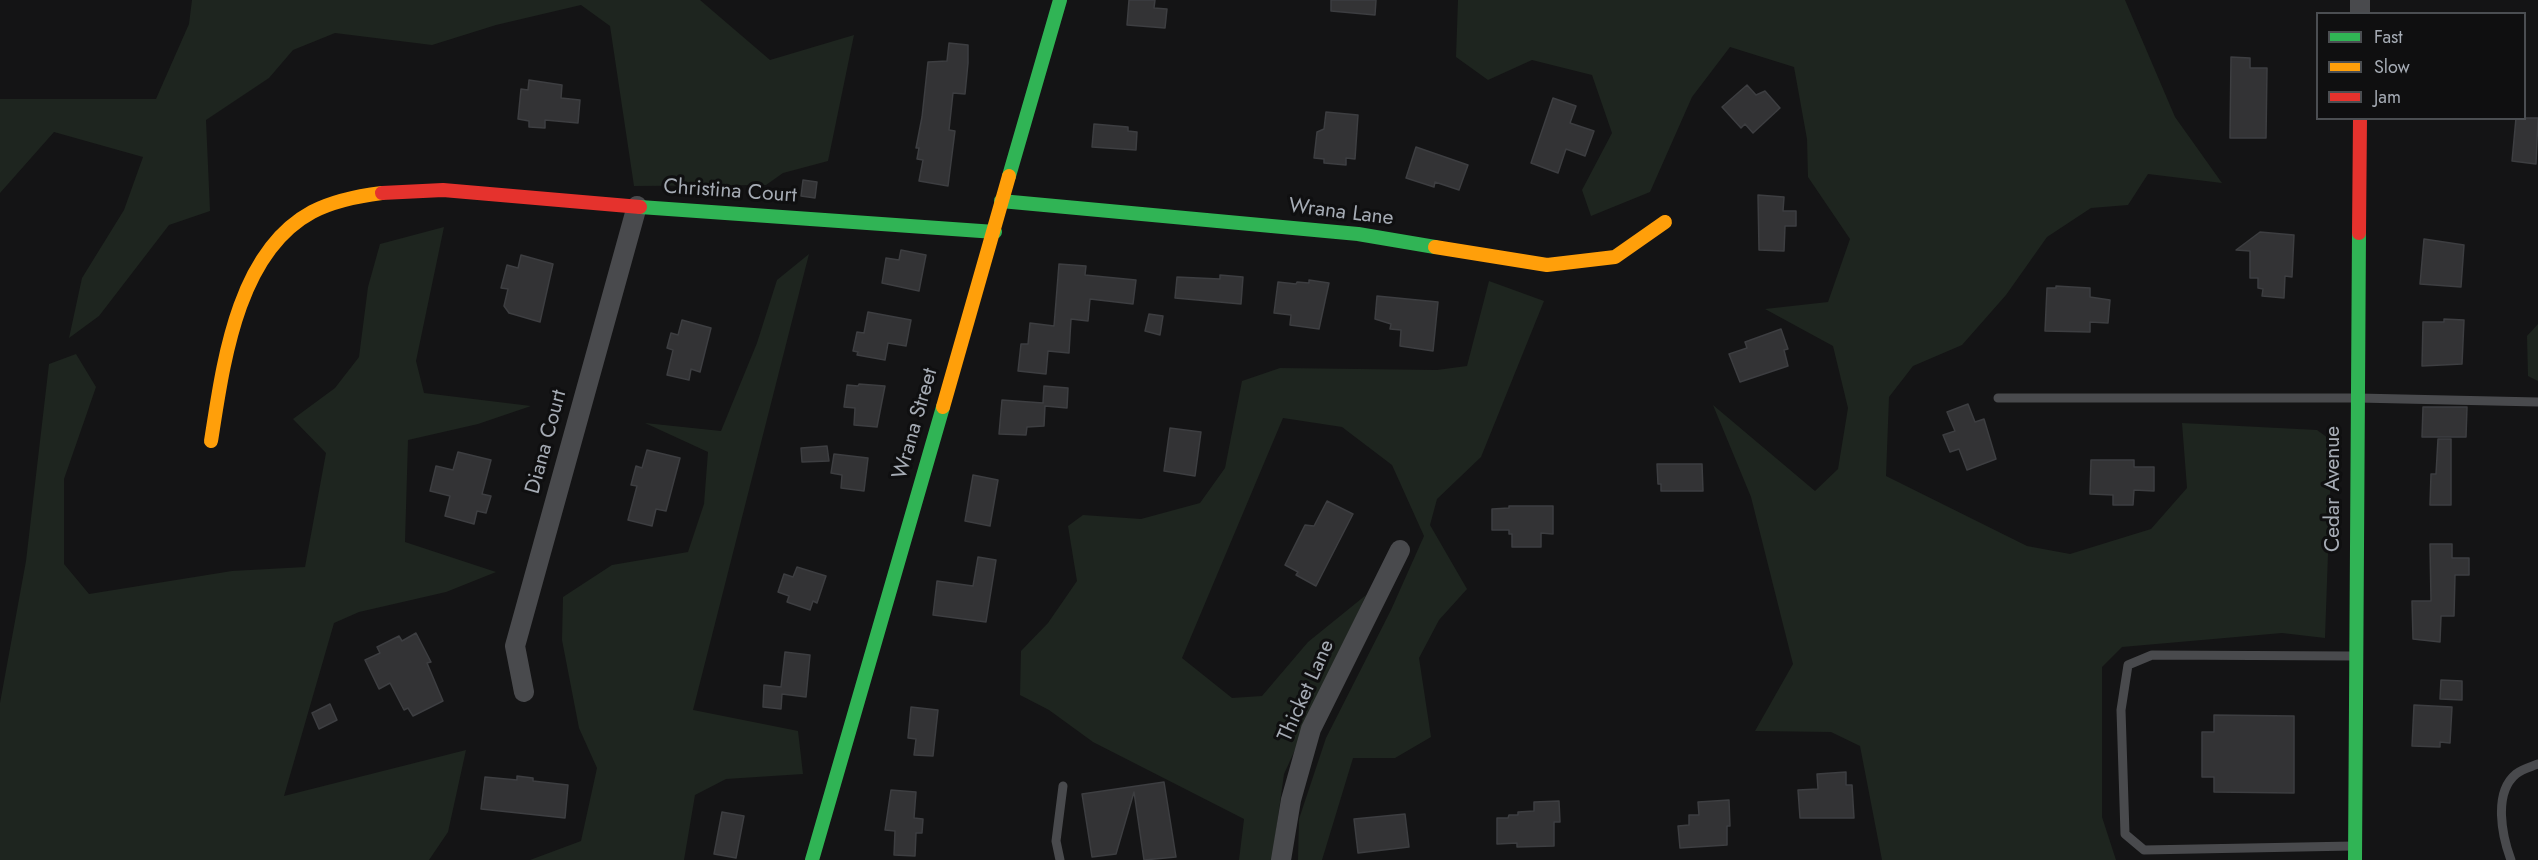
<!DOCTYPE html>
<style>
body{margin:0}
#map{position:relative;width:2538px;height:860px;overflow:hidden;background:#141415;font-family:Jost,sans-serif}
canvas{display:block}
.legend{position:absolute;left:2316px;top:12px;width:210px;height:108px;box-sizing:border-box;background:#0f0f10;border:2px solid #4b4e52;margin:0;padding:8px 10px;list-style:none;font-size:18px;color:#a6acb5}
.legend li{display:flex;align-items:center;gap:12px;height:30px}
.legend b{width:30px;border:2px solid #4b4e52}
</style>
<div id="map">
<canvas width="2538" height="860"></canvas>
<ul class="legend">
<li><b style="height:8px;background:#30b455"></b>Fast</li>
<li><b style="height:8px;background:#ff9f0a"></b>Slow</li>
<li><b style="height:8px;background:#e5322d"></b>Jam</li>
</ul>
</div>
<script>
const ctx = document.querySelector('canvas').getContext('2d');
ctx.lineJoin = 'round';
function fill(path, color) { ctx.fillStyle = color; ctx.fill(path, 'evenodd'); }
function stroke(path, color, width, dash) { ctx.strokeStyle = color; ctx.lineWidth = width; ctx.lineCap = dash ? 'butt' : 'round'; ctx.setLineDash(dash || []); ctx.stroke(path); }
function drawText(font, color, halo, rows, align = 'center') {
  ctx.font = font + ' Jost,sans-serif'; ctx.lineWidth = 6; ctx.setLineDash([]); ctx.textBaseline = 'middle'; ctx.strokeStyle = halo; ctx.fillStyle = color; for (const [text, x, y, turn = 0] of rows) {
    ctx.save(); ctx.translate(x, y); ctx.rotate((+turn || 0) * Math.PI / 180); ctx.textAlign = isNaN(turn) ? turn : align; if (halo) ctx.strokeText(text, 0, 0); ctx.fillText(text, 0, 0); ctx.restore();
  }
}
fill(new Path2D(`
 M 192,0 L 700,0 L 770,60 L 854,35 L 828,161 L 783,173 L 766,185 L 634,186 L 610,26 L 581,5 L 496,25 L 432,45 L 335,33 L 293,50 L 269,78 L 206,120 L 210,211 L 169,225 L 99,316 L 69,338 L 82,278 L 124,210 L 143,157 L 54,132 L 0,193 L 0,99 L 156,99 L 189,24 Z
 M 1458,0 L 2125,0 L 2175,117 L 2222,183 L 2148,174 L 2128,205 L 2091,208 L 2047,237 L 2006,295 L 1962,345 L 1913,366 L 1889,397 L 1886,476 L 2027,546 L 2070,554 L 2151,529 L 2187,488 L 2182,423 L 2317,430 L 2332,441 L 2325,638 L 2282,633 L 2122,647 L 2102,667 L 2102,817 L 2116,860 L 1882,860 L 1860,746 L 1831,732 L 1755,731 L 1793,664 L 1751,497 L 1713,405 L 1815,491 L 1838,469 L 1848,408 L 1833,346 L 1765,309 L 1828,302 L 1850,239 L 1808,177 L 1807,139 L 1794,67 L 1730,47 L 1692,97 L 1650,192 L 1591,216 L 1582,190 L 1612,133 L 1592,75 L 1532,60 L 1488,80 L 1456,57 Z
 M 444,227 L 416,361 L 424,393 L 531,406 L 478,424 L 408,440 L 405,542 L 496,572 L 446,592 L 359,612 L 334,623 L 284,796 L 466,750 L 448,832 L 429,860 L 0,860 L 0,703 L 26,561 L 49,364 L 76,354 L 96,387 L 64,479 L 64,564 L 89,594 L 232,571 L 305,567 L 326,453 L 293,419 L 335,388 L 359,357 L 368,287 L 380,244 Z
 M 809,254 L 693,710 L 798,731 L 803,774 L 726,779 L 695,795 L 684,860 L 530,860 L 581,841 L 597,768 L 579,728 L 562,640 L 563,597 L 612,565 L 688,552 L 704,504 L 708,452 L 645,423 L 721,431 L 757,343 L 777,280 Z
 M 1489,281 L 1544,301 L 1481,457 L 1437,499 L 1430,525 L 1467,589 L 1439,620 L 1419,658 L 1431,737 L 1395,758 L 1353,758 L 1322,860 L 1298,860 L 1299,819 L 1326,738 L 1391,610 L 1424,536 L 1392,465 L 1342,427 L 1283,418 L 1182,658 L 1232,698 L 1262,696 L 1308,642 L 1366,595 L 1284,774 L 1272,860 L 1239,860 L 1244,819 L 1093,742 L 1049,710 L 1020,695 L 1021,651 L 1048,623 L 1077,581 L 1068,526 L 1083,515 L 1141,519 L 1200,503 L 1225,468 L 1242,381 L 1280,368 L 1437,370 L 1467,366 Z
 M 2538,324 L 2538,381 L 2528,376 L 2527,336 Z`), '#1e251f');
const building = new Path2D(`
 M 1129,0 L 1155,0 L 1154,8 L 1167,9 L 1165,28 L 1127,25 Z
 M 1331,0 L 1376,0 L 1375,15 L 1331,11 Z
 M 949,43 L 968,45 L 968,63 L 965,94 L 953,93 L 949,130 L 955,131 L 948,186 L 919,181 L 923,160 L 917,159 L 919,148 L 916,148 L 922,117 L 928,62 L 947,61 Z
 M 2231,57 L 2250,58 L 2250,68 L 2267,68 L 2266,138 L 2230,138 Z
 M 529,80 L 562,85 L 561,98 L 580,100 L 578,123 L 545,120 L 545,128 L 529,127 L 529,121 L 518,119 L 521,89 L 528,90 Z
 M 1747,85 L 1756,95 L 1765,91 L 1780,108 L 1753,133 L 1745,124 L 1741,128 L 1722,107 Z
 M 1553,98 L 1576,106 L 1570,123 L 1594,131 L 1585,156 L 1566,149 L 1558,173 L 1531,163 Z
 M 1326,112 L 1358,115 L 1355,159 L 1346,158 L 1346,165 L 1324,163 L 1324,159 L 1314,158 L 1317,132 L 1324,129 Z
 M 2516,118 L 2538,118 L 2536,164 L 2512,161 Z
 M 1094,124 L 1128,127 L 1128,131 L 1137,132 L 1136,150 L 1092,147 Z
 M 1416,147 L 1468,165 L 1459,190 L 1435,182 L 1434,187 L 1406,178 Z
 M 803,180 L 817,182 L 815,198 L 801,196 Z
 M 1758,195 L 1784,197 L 1783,211 L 1796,211 L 1796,226 L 1785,226 L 1784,251 L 1759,250 Z
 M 2260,232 L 2294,235 L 2292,277 L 2285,276 L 2284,298 L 2262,296 L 2263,289 L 2258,288 L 2258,278 L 2250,278 L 2250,251 L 2236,250 Z
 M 2424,239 L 2464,245 L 2461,287 L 2420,284 Z
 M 901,250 L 926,255 L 919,291 L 882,283 L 886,258 L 899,260 Z
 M 521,255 L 553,264 L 540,322 L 509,313 L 504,306 L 508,289 L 501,288 L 507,265 L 518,268 Z
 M 1059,264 L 1086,266 L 1085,275 L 1136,280 L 1133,304 L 1090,299 L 1088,321 L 1071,319 L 1069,353 L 1048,351 L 1046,374 L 1018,371 L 1021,344 L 1028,344 L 1030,323 L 1054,326 Z
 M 1220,275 L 1243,277 L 1241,304 L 1175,298 L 1177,277 L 1220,279 Z
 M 1309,280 L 1329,283 L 1319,329 L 1290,325 L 1291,315 L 1274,313 L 1278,282 L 1296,284 L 1297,282 L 1309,283 Z
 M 2056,286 L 2090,288 L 2090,297 L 2110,300 L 2108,323 L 2090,322 L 2090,332 L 2045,331 L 2047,288 L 2056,288 Z
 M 1377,296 L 1438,302 L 1433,351 L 1400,346 L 1401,330 L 1390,329 L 1391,324 L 1375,319 Z
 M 868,312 L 911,320 L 906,346 L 888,343 L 885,360 L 857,355 L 858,352 L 853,351 L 857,332 L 864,333 Z
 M 1149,314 L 1163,316 L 1160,335 L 1145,331 Z
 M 2444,319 L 2464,320 L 2462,364 L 2422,366 L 2423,322 L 2444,322 Z
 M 682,320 L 711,328 L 700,372 L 691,369 L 689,380 L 667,375 L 673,350 L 667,348 L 671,333 L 678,335 Z
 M 1781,329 L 1788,349 L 1784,350 L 1788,366 L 1740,382 L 1729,354 L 1747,348 L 1745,342 Z
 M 859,384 L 885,386 L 877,427 L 854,425 L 855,408 L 844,407 L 847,385 L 858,386 Z
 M 1044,386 L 1068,388 L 1067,408 L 1045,406 L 1044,426 L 1027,427 L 1026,435 L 999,434 L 1002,400 L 1043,403 Z
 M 1968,404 L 1975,422 L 1984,419 L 1996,459 L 1967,470 L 1959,449 L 1950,452 L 1943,435 L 1955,431 L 1947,412 Z
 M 2423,407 L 2467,407 L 2466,437 L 2422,437 Z
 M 1170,428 L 1201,432 L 1195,476 L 1164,471 Z
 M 2438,439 L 2451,439 L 2451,505 L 2430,505 L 2431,474 L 2436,474 Z
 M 827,446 L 829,461 L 802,462 L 801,448 Z
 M 647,450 L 680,458 L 666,511 L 656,509 L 652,526 L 628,520 L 637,486 L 631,485 L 636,466 L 642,468 Z
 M 458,452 L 491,460 L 482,494 L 491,496 L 486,513 L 477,511 L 474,524 L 445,516 L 450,496 L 430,491 L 436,466 L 453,470 Z
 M 834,454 L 868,458 L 864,491 L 841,488 L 842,475 L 831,473 Z
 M 2091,460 L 2134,460 L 2134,467 L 2154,467 L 2154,491 L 2134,490 L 2133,505 L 2113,505 L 2113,495 L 2090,494 Z
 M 1657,464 L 1702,464 L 1703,491 L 1661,491 L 1661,484 L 1658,484 Z
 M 973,475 L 998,480 L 990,526 L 965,521 Z
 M 1327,501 L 1353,514 L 1316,586 L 1296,575 L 1298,572 L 1285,565 L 1305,525 L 1314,526 Z
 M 1509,506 L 1553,506 L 1553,534 L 1541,533 L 1541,547 L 1512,547 L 1512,534 L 1509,534 L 1509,530 L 1492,530 L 1492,509 L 1509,508 Z
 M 2430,544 L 2452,544 L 2452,558 L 2469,558 L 2469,575 L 2455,575 L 2454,616 L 2441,616 L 2440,642 L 2413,639 L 2412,601 L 2431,601 Z
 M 978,557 L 996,560 L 986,622 L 933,615 L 937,581 L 973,586 Z
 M 797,567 L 826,576 L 817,603 L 813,601 L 810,610 L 787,602 L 789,596 L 778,592 L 784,574 L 793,577 Z
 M 416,633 L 431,662 L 427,663 L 443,701 L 413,716 L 408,708 L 404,710 L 390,683 L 379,689 L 365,660 L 380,653 L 377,647 L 399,636 L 402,641 Z
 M 785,652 L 810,655 L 806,697 L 782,694 L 781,709 L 763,707 L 764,685 L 781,687 Z
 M 2441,680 L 2462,681 L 2462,700 L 2440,699 Z
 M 330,704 L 337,720 L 319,729 L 312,713 Z
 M 2414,705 L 2452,707 L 2450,743 L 2440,742 L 2440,747 L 2412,746 Z
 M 911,707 L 938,710 L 933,756 L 914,755 L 916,739 L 908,738 Z
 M 2214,715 L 2294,716 L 2294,793 L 2214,792 L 2214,777 L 2202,777 L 2202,732 L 2214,732 Z
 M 1846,772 L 1846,785 L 1852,785 L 1854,818 L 1800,818 L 1798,790 L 1818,789 L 1817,774 Z
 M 517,776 L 533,778 L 533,781 L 568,785 L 565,818 L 481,809 L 485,777 L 517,780 Z
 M 1164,782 L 1176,857 L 1144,860 L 1134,792 L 1116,854 L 1092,857 L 1082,794 Z
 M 891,790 L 916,792 L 914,818 L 923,819 L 922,833 L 916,833 L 915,856 L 894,855 L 895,831 L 885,830 Z
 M 1729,800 L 1730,826 L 1727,826 L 1727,845 L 1680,848 L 1678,826 L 1689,825 L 1689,815 L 1699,815 L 1698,802 Z
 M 1559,801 L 1560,822 L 1554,822 L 1554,846 L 1517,847 L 1517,843 L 1497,844 L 1497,818 L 1508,818 L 1509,815 L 1518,815 L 1518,812 L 1534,811 L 1534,802 Z
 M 722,812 L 744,816 L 736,858 L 714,854 Z
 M 1405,814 L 1409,847 L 1358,853 L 1354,819 Z`);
fill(building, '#333335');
stroke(building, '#3d3e41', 1.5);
stroke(new Path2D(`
 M 1998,398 L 2358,398 L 2538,402
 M 2353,846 L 2144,850 L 2125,834 L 2121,710 L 2128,665 L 2152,655 L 2353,656
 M 1060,860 L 1056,841 L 1063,786
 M 2511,860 C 2502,836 2493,793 2516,774 C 2522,769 2531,767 2538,764`), '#494a4d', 9);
stroke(new Path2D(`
 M 2360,14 L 2360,0
 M 524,692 L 515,646 L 637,206
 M 1281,860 L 1291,800 L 1311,729 L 1400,550`), '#494a4d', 20);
stroke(new Path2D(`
 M 1009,176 L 1060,0
 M 1001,201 L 1358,234 L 1435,247
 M 640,207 L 995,232
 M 812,860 L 943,407
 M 2355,860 L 2359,233`), '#30b455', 14);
stroke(new Path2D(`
 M 1435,247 L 1547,265 L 1615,257 L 1665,222
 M 943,407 L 1009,176
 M 211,441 C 223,366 236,253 312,212 C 333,201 358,196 382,193`), '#ff9f0a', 14);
stroke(new Path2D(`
 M 382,193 L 443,190 L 640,207
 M 2359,233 L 2360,118`), '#e5322d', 14);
drawText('21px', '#a6acb5', '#0f0f10', [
 ["Christina Court",730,192,4],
 ["Wrana Lane",1341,213,7],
 ["Wrana Street",916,424,-74],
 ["Diana Court",547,442,-75],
 ["Cedar Avenue",2334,489,-90],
 ["Thicket Lane",1307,691,-66]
]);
</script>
